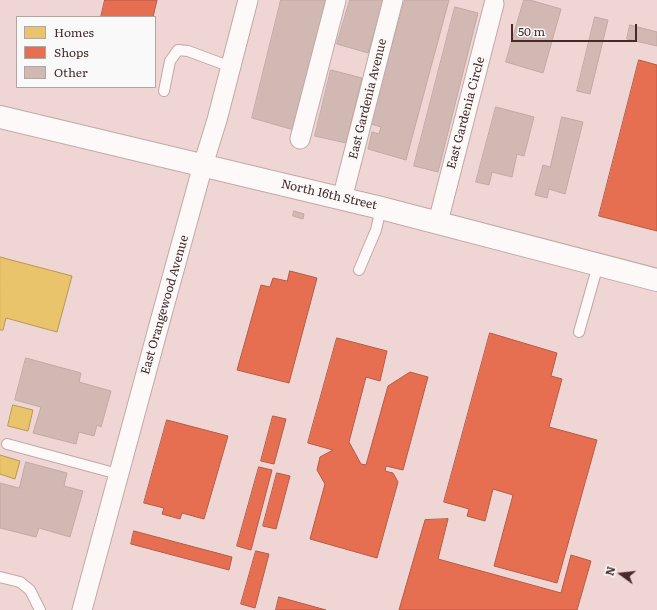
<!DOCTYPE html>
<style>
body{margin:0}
#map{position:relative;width:657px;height:610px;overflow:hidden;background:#efd6d4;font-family:Literata,serif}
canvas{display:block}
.legend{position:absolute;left:16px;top:16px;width:140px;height:72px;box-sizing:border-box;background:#f9f9f9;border:1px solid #b2a6a5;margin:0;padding:5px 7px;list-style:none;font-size:12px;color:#472928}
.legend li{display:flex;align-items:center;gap:8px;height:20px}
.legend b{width:20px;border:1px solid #b2a6a5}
.north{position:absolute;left:601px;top:554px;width:40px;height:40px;-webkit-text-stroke:3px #f9f9f9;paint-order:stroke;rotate:285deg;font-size:11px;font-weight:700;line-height:16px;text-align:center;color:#472928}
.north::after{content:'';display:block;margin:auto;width:14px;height:18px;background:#472928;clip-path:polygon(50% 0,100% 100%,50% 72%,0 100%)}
.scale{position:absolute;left:511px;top:24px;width:126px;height:18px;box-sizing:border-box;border:2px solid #472928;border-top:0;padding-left:5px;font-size:12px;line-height:14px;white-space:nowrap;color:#472928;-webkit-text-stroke:3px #f9f9f9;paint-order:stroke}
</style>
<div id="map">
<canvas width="657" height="610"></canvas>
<ul class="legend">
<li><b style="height:11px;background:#e9c46a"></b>Homes</li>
<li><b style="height:11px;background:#e76f51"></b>Shops</li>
<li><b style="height:11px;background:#d1b8b2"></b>Other</li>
</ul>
<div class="north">N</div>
<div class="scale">50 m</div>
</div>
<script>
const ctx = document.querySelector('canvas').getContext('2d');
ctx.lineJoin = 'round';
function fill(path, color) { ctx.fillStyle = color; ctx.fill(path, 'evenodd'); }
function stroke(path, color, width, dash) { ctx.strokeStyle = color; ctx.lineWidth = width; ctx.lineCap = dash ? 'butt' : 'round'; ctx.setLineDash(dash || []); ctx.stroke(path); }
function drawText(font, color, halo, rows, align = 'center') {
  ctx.font = font + ' Literata,serif'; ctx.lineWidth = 4; ctx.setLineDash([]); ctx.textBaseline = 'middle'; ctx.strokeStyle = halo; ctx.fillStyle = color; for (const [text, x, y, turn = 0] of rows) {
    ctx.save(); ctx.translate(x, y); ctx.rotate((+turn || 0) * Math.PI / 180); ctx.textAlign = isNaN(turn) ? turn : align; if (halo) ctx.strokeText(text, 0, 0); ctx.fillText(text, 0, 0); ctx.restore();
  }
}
const homes = new Path2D(`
 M 0,257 L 72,276 L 57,332 L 6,318 L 3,330 L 0,330 Z
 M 13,405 L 33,410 L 28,431 L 8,426 Z
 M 0,455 L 20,461 L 15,479 L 0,474 Z`);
fill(homes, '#e9c46a');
stroke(homes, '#b89656', 1);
const shops = new Path2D(`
 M 105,0 L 157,0 L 153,17 L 101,17 Z
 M 639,60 L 657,65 L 657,231 L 599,216 Z
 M 290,271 L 317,278 L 289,383 L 237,370 L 261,285 L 270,287 L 273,278 L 287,281 Z
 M 490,333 L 557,353 L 551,376 L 562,379 L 549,427 L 597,440 L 557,583 L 494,566 L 513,495 L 493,489 L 485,521 L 467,516 L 469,509 L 444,502 Z
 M 337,338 L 387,351 L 380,381 L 366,377 L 349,442 L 361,464 L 366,465 L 388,386 L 410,372 L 428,377 L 403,470 L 386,466 L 385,471 L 393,473 L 398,482 L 377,558 L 310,539 L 325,484 L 317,470 L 320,457 L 333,450 L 308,443 Z
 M 273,416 L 286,419 L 274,464 L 261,461 Z
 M 167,420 L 228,436 L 204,519 L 182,513 L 180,519 L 162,514 L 164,508 L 144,503 Z
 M 259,467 L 272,470 L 251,550 L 237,546 Z
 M 277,473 L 290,476 L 276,529 L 263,526 Z
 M 448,519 L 438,559 L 561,593 L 571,555 L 591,561 L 577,610 L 399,610 L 425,520 Z
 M 134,531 L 232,557 L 229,570 L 131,544 Z
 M 256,551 L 269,554 L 255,608 L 241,604 Z
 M 279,597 L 326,610 L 276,610 Z`);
fill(shops, '#e76f51');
stroke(shops, '#b75a45', 1);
const building = new Path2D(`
 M 281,0 L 328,0 L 294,130 L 252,118 Z
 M 350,0 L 384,0 L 368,53 L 337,44 Z
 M 405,0 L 449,0 L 406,160 L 368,149 L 372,132 L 379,134 L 381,127 L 371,124 Z
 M 524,0 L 530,0 L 561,9 L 543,73 L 506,62 Z
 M 455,7 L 478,13 L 438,172 L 414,166 Z
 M 595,17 L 608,20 L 590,94 L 577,91 Z
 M 630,25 L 657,32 L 657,46 L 627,39 Z
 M 331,70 L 362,78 L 346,143 L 315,136 Z
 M 496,107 L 534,117 L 524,156 L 517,154 L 512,177 L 492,172 L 489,185 L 476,182 Z
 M 562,117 L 583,122 L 565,194 L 549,189 L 547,198 L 535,195 L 543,165 L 550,167 Z
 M 294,211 L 304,214 L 303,219 L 293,216 Z
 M 26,358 L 81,373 L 79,382 L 111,391 L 101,427 L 97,425 L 94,436 L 79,432 L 76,444 L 33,433 L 41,407 L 15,400 Z
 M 26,462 L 67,473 L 64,486 L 83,491 L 70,537 L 39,528 L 36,537 L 0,528 L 0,483 L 19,488 Z`);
fill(building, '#d1b8b2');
stroke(building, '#c1a9a4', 1);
const service = new Path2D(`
 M 164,91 L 170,61 L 178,50 L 188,51 L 231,67
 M 359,270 L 376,230 L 381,208
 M 579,332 L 598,265
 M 7,444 L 118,474
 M 0,577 L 20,582 L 30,590 L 40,610`);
const minor = new Path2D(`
 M 300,139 L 336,0
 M 342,199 L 393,0
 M 438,222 L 494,4
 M 82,610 L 162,314 L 203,165 L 217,120 L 248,0`);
const secondary = new Path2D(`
 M 0,117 L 381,208 L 657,280`);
stroke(service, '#c1a8a7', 12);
stroke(minor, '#c1a8a7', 21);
stroke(secondary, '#c1a8a7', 24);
stroke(service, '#fdf9f9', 10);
stroke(minor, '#fdf9f9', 19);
stroke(secondary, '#fdf9f9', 22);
drawText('12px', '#472928', '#f9f9f9', [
 ["East Gardenia Avenue",368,99,-76],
 ["East Gardenia Circle",466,113,-75],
 ["North 16th Street",329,195,13],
 ["East Orangewood Avenue",165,305,-74]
]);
</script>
